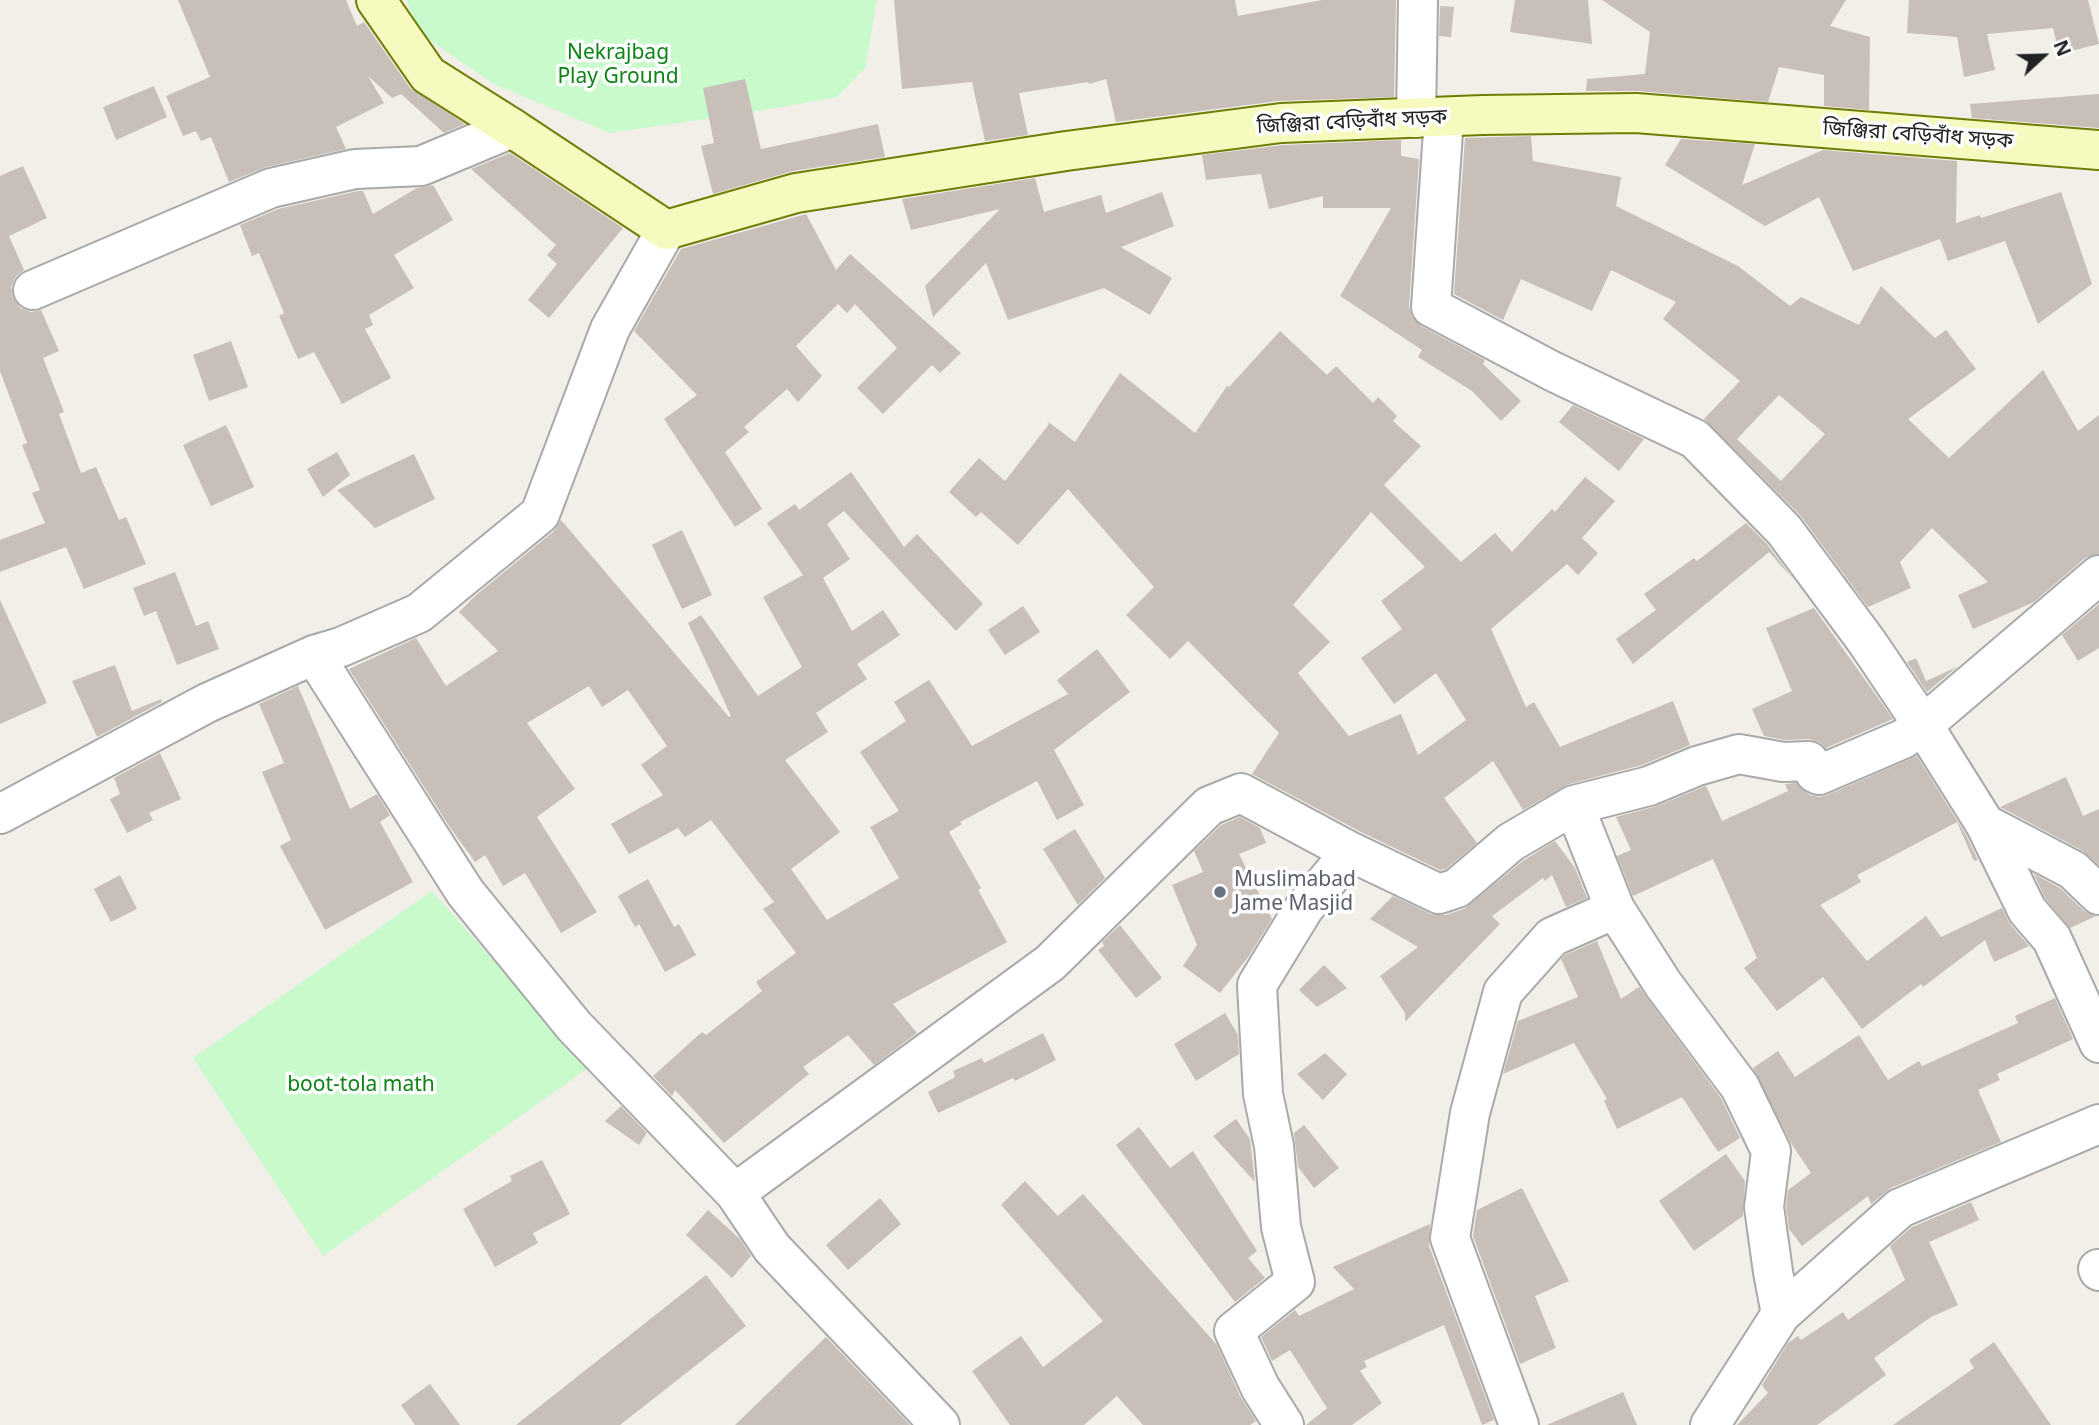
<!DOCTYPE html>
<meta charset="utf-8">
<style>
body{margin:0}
#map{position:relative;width:2099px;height:1425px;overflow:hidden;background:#f2efe9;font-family:"Noto Sans",sans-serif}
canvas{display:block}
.north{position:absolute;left:2008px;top:21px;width:70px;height:70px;-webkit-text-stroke:5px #fff;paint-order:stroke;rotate:68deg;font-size:19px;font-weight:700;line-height:28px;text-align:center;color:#222}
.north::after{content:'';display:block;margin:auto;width:24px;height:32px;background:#222;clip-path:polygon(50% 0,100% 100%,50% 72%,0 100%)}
</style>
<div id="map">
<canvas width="2099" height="1425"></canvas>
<div class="north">N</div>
</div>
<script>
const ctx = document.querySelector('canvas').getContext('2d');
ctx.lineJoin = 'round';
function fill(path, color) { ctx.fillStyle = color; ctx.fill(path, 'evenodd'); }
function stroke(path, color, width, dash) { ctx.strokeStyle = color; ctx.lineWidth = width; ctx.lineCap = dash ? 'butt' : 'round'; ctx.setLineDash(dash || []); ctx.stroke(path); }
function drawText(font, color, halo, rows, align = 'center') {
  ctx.font = font + ' "Noto Sans","Noto Sans Bengali",sans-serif'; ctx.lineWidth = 7; ctx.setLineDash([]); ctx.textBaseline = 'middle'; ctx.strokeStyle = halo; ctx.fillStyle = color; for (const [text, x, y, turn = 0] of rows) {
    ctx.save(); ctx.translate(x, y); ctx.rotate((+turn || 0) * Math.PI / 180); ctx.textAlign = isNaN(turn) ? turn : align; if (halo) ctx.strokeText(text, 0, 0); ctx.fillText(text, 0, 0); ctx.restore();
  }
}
fill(new Path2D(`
 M 406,0 L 877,0 L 865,68 L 837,97 L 765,110 L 610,133 L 494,84 L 422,35 Z
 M 432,891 L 588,1068 L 323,1256 L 193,1058 Z`), '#c8facc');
fill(new Path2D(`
 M 178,0 L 346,0 L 357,26 L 364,22 L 410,88 L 465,124 L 444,133 L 401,94 L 392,98 L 368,76 L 384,103 L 336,127 L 346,149 L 266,167 L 229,182 L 211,137 L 201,141 L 196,131 L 183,136 L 166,96 L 210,77 Z
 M 894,0 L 1235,0 L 1238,16 L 1322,0 L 1396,0 L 1394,97 L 1278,101 L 1116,122 L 1106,79 L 1089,84 L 1088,82 L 1019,93 L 1028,135 L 985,141 L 972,82 L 902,89 Z
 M 1515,0 L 1588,0 L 1592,44 L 1510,32 Z
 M 1602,0 L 1846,0 L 1830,26 L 1870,37 L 1869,110 L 1824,106 L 1824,75 L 1779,67 L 1768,102 L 1638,91 L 1586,91 L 1587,79 L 1645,74 L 1650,32 Z
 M 1909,0 L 2088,0 L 2099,44 L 2059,54 L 2053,28 L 1987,34 L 1995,70 L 1964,77 L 1957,37 L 1907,33 Z
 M 1440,6 L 1454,7 L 1451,37 L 1439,36 Z
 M 745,79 L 761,149 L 878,124 L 885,157 L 793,171 L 713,194 L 701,146 L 714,143 L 703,88 Z
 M 154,86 L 167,117 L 116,140 L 103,107 Z
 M 2099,94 L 2099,128 L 1972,118 L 1970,104 Z
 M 1531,136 L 1533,161 L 1621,177 L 1616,206 L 1738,266 L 1790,306 L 1801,297 L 1859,325 L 1881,286 L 1935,338 L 1946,330 L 1976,369 L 1908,419 L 1949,458 L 2043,370 L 2078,431 L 2099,415 L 2099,554 L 2085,558 L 2034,602 L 1973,629 L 1958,595 L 1988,582 L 1932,528 L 1900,562 L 1911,588 L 1868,607 L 1800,515 L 1704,419 L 1740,381 L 1663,319 L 1676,302 L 1611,270 L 1592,311 L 1521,279 L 1503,320 L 1454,294 L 1465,138 ZM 1779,395 L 1825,434 L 1781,481 L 1737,439 Z
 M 1681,139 L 1755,144 L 1742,185 L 1823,150 L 1957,161 L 1956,223 L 1980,215 L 1981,218 L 2061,192 L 2092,284 L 2038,324 L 2005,241 L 1948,261 L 1940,239 L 1853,271 L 1819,197 L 1765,226 L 1665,165 Z
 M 1401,140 L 1401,156 L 1419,159 L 1409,306 L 1412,317 L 1421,326 L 1485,360 L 1483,364 L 1521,401 L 1501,421 L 1472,391 L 1418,357 L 1422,350 L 1340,296 L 1391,208 L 1323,208 L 1323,196 L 1269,209 L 1261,174 L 1206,180 L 1202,155 L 1283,145 Z
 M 510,153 L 623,228 L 549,318 L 528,300 L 557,264 L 547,255 L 556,245 L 471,169 Z
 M 23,166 L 47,218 L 9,236 L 24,270 L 16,276 L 11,287 L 13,298 L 20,308 L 31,312 L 41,310 L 59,351 L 43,358 L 64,412 L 59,414 L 81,473 L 96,467 L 119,520 L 126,517 L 146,564 L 84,589 L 66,547 L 0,572 L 0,540 L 45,523 L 32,493 L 40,490 L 22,445 L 27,443 L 0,371 L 0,176 Z
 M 1035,178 L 1044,212 L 1101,195 L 1106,213 L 1162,192 L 1174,226 L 1121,247 L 1172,278 L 1150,315 L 1104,288 L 1008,320 L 986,263 L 933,317 L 925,286 L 1000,209 L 911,230 L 902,199 Z
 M 433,185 L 453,220 L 394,255 L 414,288 L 369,315 L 373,325 L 365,329 L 391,378 L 342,404 L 314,352 L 298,359 L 279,316 L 284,313 L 259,253 L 252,256 L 240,225 L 278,209 L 358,191 L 363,191 L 373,214 L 417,188 Z
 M 806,214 L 836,270 L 850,254 L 961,353 L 940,373 L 932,365 L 883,414 L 857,388 L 897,348 L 855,304 L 847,313 L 838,304 L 796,346 L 822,376 L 798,402 L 787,389 L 744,427 L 749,432 L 725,452 L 762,509 L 735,527 L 664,419 L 697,395 L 634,331 L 681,249 Z
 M 1280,331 L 1327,375 L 1336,366 L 1373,403 L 1378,397 L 1397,416 L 1393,421 L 1421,446 L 1384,485 L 1461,562 L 1495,533 L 1512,552 L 1552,509 L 1555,512 L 1585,477 L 1615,501 L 1582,538 L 1598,553 L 1578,575 L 1567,564 L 1491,629 L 1526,707 L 1534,702 L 1560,747 L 1673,701 L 1690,745 L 1642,765 L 1569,784 L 1523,810 L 1493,761 L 1444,798 L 1477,843 L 1446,869 L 1440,870 L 1361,832 L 1252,774 L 1279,733 L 1188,641 L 1170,659 L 1126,615 L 1154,587 L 1068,489 L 1018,545 L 981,512 L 976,517 L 949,492 L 979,458 L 1005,481 L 1049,424 L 1047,421 L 1075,442 L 1120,373 L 1195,433 L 1227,386 L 1229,387 ZM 1371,512 L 1425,567 L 1381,601 L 1402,629 L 1361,658 L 1394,704 L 1436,673 L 1466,720 L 1418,755 L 1401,714 L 1349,736 L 1298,673 L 1330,642 L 1293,605 Z
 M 231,341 L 248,387 L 209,401 L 193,355 Z
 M 1573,405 L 1644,439 L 1619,471 L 1559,422 Z
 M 226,425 L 254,487 L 211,506 L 183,445 Z
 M 337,452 L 350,475 L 323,497 L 307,469 Z
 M 414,454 L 435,499 L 375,528 L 337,490 Z
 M 851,472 L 904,547 L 917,534 L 983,604 L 956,631 L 844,511 L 827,524 L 850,559 L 823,578 L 852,631 L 883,610 L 900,635 L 857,664 L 867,679 L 816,713 L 828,732 L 785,760 L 840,832 L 791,869 L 827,920 L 899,878 L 870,827 L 899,811 L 860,752 L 906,721 L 894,702 L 929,680 L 972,746 L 1068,694 L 1057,680 L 1097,649 L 1130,692 L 1054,750 L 1084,805 L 1057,820 L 1037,781 L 960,822 L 962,824 L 949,832 L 981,888 L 978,890 L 1007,942 L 893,1004 L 917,1033 L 874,1065 L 848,1035 L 803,1067 L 809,1074 L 724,1143 L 675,1090 L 672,1096 L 653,1076 L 702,1032 L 706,1035 L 762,991 L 756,982 L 796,953 L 763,909 L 774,902 L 711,820 L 685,837 L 678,828 L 629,854 L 611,824 L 663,795 L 641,765 L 667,746 L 628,690 L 602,707 L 589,686 L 527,723 L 575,789 L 537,817 L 597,912 L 561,933 L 525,873 L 503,886 L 485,855 L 475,862 L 449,826 L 349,669 L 416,638 L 446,686 L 498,651 L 459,612 L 475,596 L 554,531 L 561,520 L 729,717 L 731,716 L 688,623 L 701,615 L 758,696 L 802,667 L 763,597 L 803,575 L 767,523 L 795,504 L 799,510 Z
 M 1746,523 L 1767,544 L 1793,579 L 1769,552 L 1633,664 L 1616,639 L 1656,610 L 1644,594 L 1694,558 L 1697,561 Z
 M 682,530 L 712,595 L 682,609 L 652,545 Z
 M 175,572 L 196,626 L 208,621 L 219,649 L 177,665 L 156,611 L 144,616 L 133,588 Z
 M 0,600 L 47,703 L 0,724 Z
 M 2099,604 L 2099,648 L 2078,661 L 2062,635 Z
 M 1023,606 L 1040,632 L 1005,655 L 988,630 Z
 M 1814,608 L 1893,719 L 1826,748 L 1819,742 L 1809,739 L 1785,740 L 1764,736 L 1752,709 L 1792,691 L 1766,628 Z
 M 1916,658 L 1926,681 L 1957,667 L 1927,692 L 1907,662 Z
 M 115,665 L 132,711 L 161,699 L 162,702 L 97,737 L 72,681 Z
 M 298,686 L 350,809 L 377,794 L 390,815 L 380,822 L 413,882 L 325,930 L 280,846 L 291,840 L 262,772 L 284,763 L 259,704 Z
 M 160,753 L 181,799 L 149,813 L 153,820 L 127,833 L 110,799 L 120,794 L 114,778 Z
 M 1917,756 L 1966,835 L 1978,860 L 1974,861 L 1957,822 L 1857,875 L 1861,882 L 1820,905 L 1867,961 L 1926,916 L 1941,937 L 2002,908 L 2010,924 L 2029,946 L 1994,962 L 1985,940 L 1923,987 L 1921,984 L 1862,1029 L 1823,977 L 1777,1011 L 1744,968 L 1757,958 L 1713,859 L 1633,896 L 1617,856 L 1631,850 L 1616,817 L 1657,806 L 1706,786 L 1722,821 L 1788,791 L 1785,784 L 1796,783 L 1810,795 L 1819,797 L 1827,795 Z
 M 2066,777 L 2083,816 L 2099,809 L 2099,865 L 2083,851 L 2000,807 Z
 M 1240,817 L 1260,828 L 1266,843 L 1239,854 L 1272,919 L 1249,956 L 1220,993 L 1183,966 L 1197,945 L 1172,885 L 1203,872 L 1194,851 L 1221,825 Z
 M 1075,829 L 1105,878 L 1078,905 L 1043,849 Z
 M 1555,841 L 1575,868 L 1587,898 L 1566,907 L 1552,875 L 1545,881 L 1543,878 L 1492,916 L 1500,924 L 1405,1022 L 1405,1013 L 1380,976 L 1418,947 L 1370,919 L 1393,896 L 1431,914 L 1446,915 L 1464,909 L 1524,860 Z
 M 2034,874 L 2060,888 L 2084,911 L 2096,916 L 2070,928 L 2045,898 Z
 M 120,875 L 137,909 L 111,922 L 94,889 Z
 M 648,879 L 674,927 L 679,924 L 696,955 L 665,972 L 639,924 L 635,927 L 618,896 Z
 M 1120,925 L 1162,978 L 1136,998 L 1098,950 L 1104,946 L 1102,942 Z
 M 1597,941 L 1621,999 L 1639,987 L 1721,1098 L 1740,1138 L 1718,1152 L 1682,1097 L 1617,1129 L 1604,1101 L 1607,1099 L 1574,1043 L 1503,1074 L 1518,1021 L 1578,997 L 1561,959 L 1565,955 Z
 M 1324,965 L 1347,988 L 1317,1007 L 1299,990 Z
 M 2055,998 L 2073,1039 L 1997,1074 L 2000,1080 L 1978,1090 L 2001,1142 L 1891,1188 L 1871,1204 L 1868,1196 L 1802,1246 L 1789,1229 L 1786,1207 L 1788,1190 L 1811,1173 L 1791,1143 L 1753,1068 L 1778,1051 L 1795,1077 L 1859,1035 L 1888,1080 L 1919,1061 L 1922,1066 L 2018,1023 L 2015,1016 Z
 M 1225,1013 L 1238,1035 L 1239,1054 L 1196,1081 L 1174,1044 Z
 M 1043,1033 L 1056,1060 L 1015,1081 L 1013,1078 L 938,1113 L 928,1092 L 955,1077 L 953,1071 L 982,1058 L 984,1063 Z
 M 1325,1053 L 1347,1074 L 1323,1100 L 1297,1074 Z
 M 621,1106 L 647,1133 L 639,1145 L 605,1121 Z
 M 1236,1119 L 1250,1139 L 1255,1182 L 1213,1136 Z
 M 1304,1125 L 1339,1168 L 1314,1188 L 1298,1167 L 1294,1133 Z
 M 1139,1127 L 1170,1168 L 1193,1151 L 1257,1251 L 1248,1258 L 1265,1278 L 1235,1302 L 1116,1145 Z
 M 1726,1154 L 1745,1181 L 1743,1216 L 1694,1251 L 1659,1201 Z
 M 542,1160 L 570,1214 L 533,1233 L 538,1243 L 495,1267 L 463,1209 L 512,1181 L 510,1176 Z
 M 1025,1181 L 1058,1216 L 1083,1194 L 1217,1345 L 1240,1396 L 1256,1421 L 1250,1425 L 1143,1425 L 1117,1396 L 1084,1425 L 1010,1425 L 972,1371 L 1021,1336 L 1043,1367 L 1103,1321 L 1001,1205 Z
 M 1522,1188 L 1569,1281 L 1535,1296 L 1556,1348 L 1520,1364 L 1473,1236 L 1477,1210 Z
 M 880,1198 L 901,1224 L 848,1270 L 826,1245 Z
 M 1971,1202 L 1979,1220 L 1929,1242 L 1958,1305 L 1931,1317 L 1874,1358 L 1886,1375 L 1817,1425 L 1737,1425 L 1768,1393 L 1762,1385 L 1788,1343 L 1798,1336 L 1801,1340 L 1843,1312 L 1848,1320 L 1905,1280 L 1890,1246 L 1912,1227 Z
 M 708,1210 L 740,1239 L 751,1256 L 732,1278 L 686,1235 Z
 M 1430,1224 L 1429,1246 L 1494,1420 L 1482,1425 L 1444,1325 L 1364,1361 L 1367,1367 L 1360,1371 L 1382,1403 L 1352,1425 L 1306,1425 L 1327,1408 L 1290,1350 L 1272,1361 L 1261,1337 L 1295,1310 L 1299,1316 L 1354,1289 L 1333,1267 Z
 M 706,1275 L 746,1326 L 620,1425 L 516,1425 Z
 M 826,1337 L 910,1425 L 735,1425 Z
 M 1994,1342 L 2051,1425 L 1893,1425 L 1974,1368 L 1969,1360 Z
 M 430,1384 L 460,1425 L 415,1425 L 401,1405 Z
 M 1623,1392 L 1637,1425 L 1547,1425 Z`), '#c7bfb8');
const street = new Path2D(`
 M 1444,117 L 1431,307 L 1552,371 L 1695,439 L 1784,530 L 1867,642 L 1923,725 L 2099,575
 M 1416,118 L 1418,0
 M 33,290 L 271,188 L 355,169 L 421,166 L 512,128
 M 314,655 L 465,892 L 574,1026 L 735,1193 L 772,1248 L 940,1425
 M 1574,805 L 1649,786 L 1697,766 L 1739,754 L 1783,762 L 1809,761 L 1815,773 L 1819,775 L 1903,739 L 1923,725 L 1985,824 L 2027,910 L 2052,939 L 2099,1043
 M 0,814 L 207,703 L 314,655 L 341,647 L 419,613 L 540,514 L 610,329 L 666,230
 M 1985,824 L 2073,870 L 2099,895
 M 1351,852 L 1439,894 L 1457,888 L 1511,842 L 1574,805 L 1615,909 L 1663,984 L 1740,1087 L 1771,1151 L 1764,1207 L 1773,1272 L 1781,1314
 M 735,1193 L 1050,963 L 1209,806 L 1241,793 L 1351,852 L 1304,908 L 1257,985 L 1263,1094 L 1274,1146 L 1281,1227 L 1295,1282 L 1234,1331 L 1260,1387 L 1284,1425
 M 2098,1269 L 2099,1271
 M 1519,1425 L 1450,1238 L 1470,1113 L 1503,992 L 1552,937 L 1615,909
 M 1710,1425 L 1781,1314 L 1900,1208 L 2099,1124`);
const secondary = new Path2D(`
 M 376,0 L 428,75 L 512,128 L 666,230 L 796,193 L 1066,151 L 1281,123 L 1482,115 L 1636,113 L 2099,150`);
stroke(street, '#a9a9a9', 42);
stroke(secondary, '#707d05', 42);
stroke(street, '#fff', 38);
stroke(secondary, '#f7fabf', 38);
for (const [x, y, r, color] of [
 [1220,892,7,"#6b7280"]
]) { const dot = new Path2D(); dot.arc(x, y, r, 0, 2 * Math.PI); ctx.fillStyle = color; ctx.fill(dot); stroke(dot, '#fff', 2.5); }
drawText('21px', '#0c8416', '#fff', [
 ["Nekrajbag",618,53],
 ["Play Ground",618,77],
 ["boot-tola math",361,1085]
]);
drawText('21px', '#222', '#fff', [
 ["জিঞ্জিরা বেড়িবাঁধ সড়ক",1352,122,-3],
 ["জিঞ্জিরা বেড়িবাঁধ সড়ক",1918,135,4]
]);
drawText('21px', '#5b616d', '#fff', [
 ["Muslimabad",1234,880],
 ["Jame Masjid",1234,904]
], 'left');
</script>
